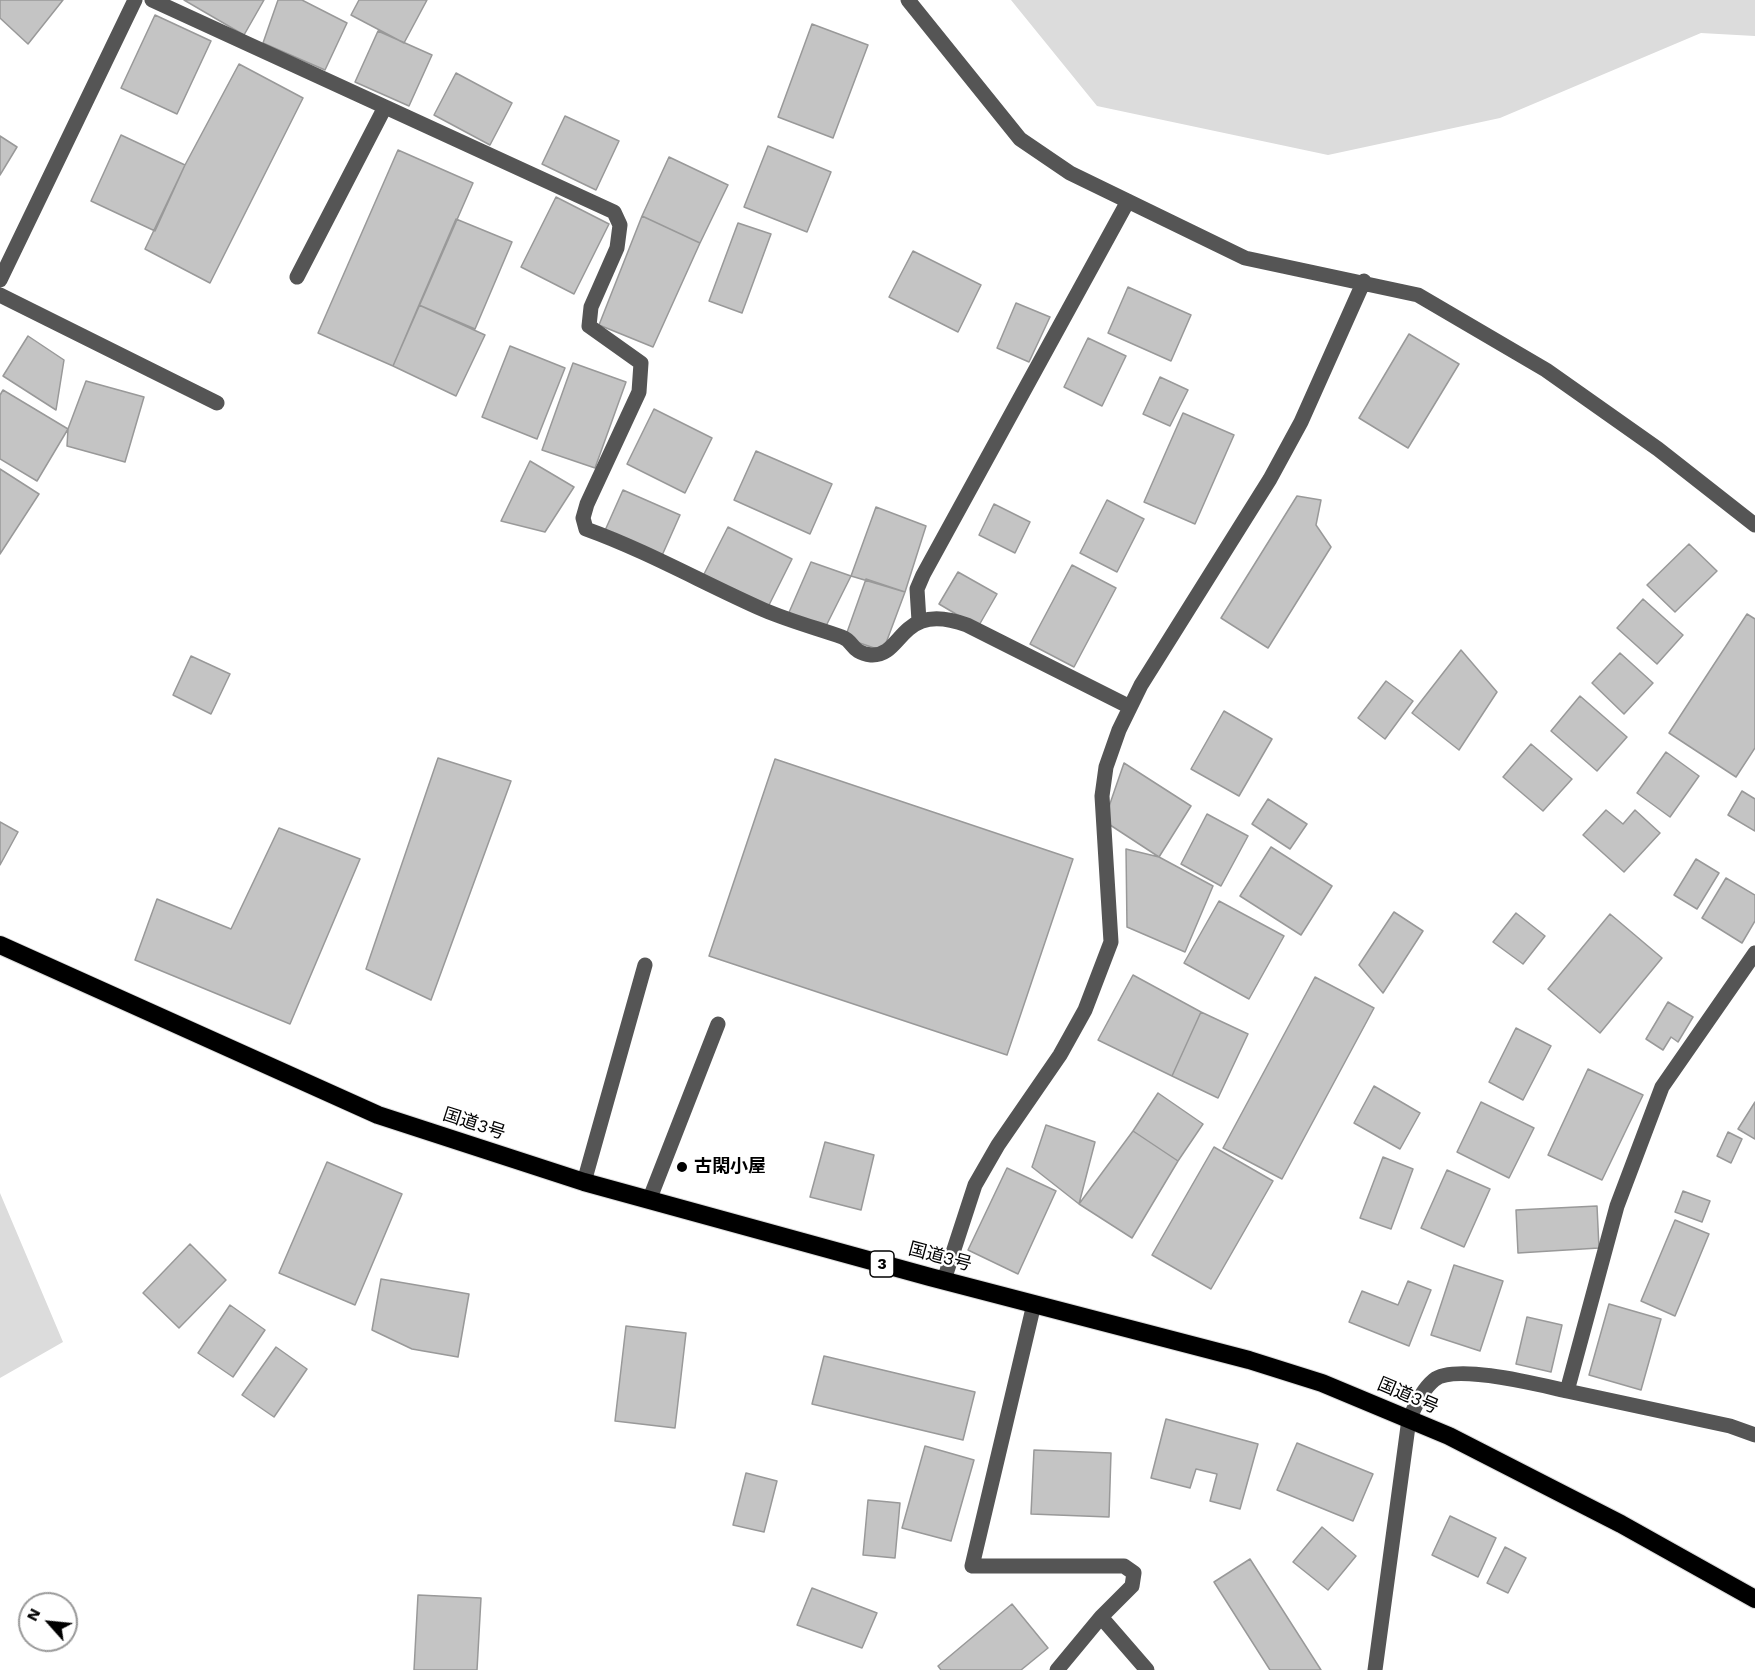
<!DOCTYPE html>
<meta charset="utf-8">
<style>
body{margin:0}
#map{position:relative;width:1755px;height:1670px;overflow:hidden;background:#fff;font-family:"Work Sans",sans-serif}
canvas{display:block}
.north{position:absolute;left:18px;top:1592px;width:60px;height:60px;box-sizing:border-box;background:#fff;border:2px solid #999;border-radius:50%;rotate:297deg;font-size:16px;font-weight:700;line-height:24px;text-align:center;color:#000}
.north::after{content:'';display:block;margin:auto;width:21px;height:27px;background:#000;clip-path:polygon(50% 0,100% 100%,50% 72%,0 100%)}
</style>
<div id="map">
<canvas width="1755" height="1670"></canvas>
<div class="north">N</div>
</div>
<script>
const ctx = document.querySelector('canvas').getContext('2d');
ctx.lineJoin = 'round';
function fill(path, color) { ctx.fillStyle = color; ctx.fill(path, 'evenodd'); }
function stroke(path, color, width, dash) { ctx.strokeStyle = color; ctx.lineWidth = width; ctx.lineCap = dash ? 'butt' : 'round'; ctx.setLineDash(dash || []); ctx.stroke(path); }
function drawText(font, color, halo, rows, align = 'center') {
  ctx.font = font + ' "Work Sans","Noto Sans JP",sans-serif'; ctx.lineWidth = 4.5; ctx.setLineDash([]); ctx.textBaseline = 'middle'; ctx.strokeStyle = halo; ctx.fillStyle = color; for (const [text, x, y, turn = 0] of rows) {
    ctx.save(); ctx.translate(x, y); ctx.rotate((+turn || 0) * Math.PI / 180); ctx.textAlign = isNaN(turn) ? turn : align; if (halo) ctx.strokeText(text, 0, 0); ctx.fillText(text, 0, 0); ctx.restore();
  }
}
fill(new Path2D(`
 M 1011,0 L 1755,0 L 1755,36 L 1701,33 L 1500,118 L 1328,155 L 1097,106 Z
 M 0,1193 L 63,1342 L 0,1378 Z`), '#dcdcdc');
const building = new Path2D(`
 M 0,0 L 63,0 L 28,44 L 0,18 Z
 M 184,0 L 264,0 L 244,35 Z
 M 278,0 L 302,0 L 347,23 L 325,70 L 263,43 Z
 M 359,0 L 427,0 L 404,43 L 351,15 Z
 M 155,15 L 211,41 L 177,114 L 121,88 Z
 M 812,24 L 868,45 L 833,138 L 778,117 Z
 M 378,31 L 432,55 L 409,106 L 355,82 Z
 M 239,64 L 303,98 L 210,283 L 145,249 L 185,165 Z
 M 456,73 L 512,103 L 490,145 L 434,115 Z
 M 565,116 L 619,141 L 596,190 L 542,164 Z
 M 121,135 L 185,165 L 155,231 L 91,201 Z
 M 0,136 L 17,147 L 0,175 Z
 M 768,146 L 831,172 L 807,232 L 744,207 Z
 M 398,150 L 473,183 L 393,366 L 318,333 Z
 M 669,157 L 728,185 L 700,243 L 642,216 Z
 M 556,197 L 609,224 L 574,294 L 521,267 Z
 M 642,216 L 700,243 L 653,347 L 599,325 Z
 M 456,219 L 512,242 L 475,329 L 419,305 Z
 M 738,223 L 771,234 L 742,313 L 709,301 Z
 M 913,251 L 981,285 L 958,332 L 889,297 Z
 M 1128,287 L 1191,315 L 1171,361 L 1108,333 Z
 M 1016,303 L 1050,317 L 1029,362 L 997,348 Z
 M 419,305 L 485,335 L 456,396 L 393,366 Z
 M 1409,334 L 1459,364 L 1408,448 L 1359,418 Z
 M 28,336 L 64,360 L 56,410 L 3,376 Z
 M 1088,338 L 1126,356 L 1102,406 L 1064,387 Z
 M 510,346 L 565,368 L 537,439 L 482,417 Z
 M 573,363 L 626,382 L 595,468 L 542,450 Z
 M 1160,377 L 1188,390 L 1170,426 L 1143,414 Z
 M 86,381 L 144,397 L 125,462 L 67,446 L 68,429 Z
 M 3,390 L 68,429 L 37,481 L 0,459 L 0,395 Z
 M 654,409 L 712,438 L 685,493 L 627,464 Z
 M 1183,413 L 1234,435 L 1195,524 L 1144,502 Z
 M 756,451 L 832,484 L 810,534 L 734,500 Z
 M 530,461 L 574,487 L 545,532 L 501,521 Z
 M 0,469 L 39,494 L 0,554 Z
 M 623,490 L 680,515 L 660,560 L 603,535 Z
 M 1297,496 L 1321,500 L 1316,525 L 1331,547 L 1268,648 L 1221,618 Z
 M 1107,500 L 1144,519 L 1117,572 L 1080,553 Z
 M 994,504 L 1030,522 L 1015,553 L 979,535 Z
 M 876,507 L 926,526 L 905,592 L 851,576 Z
 M 728,527 L 792,559 L 766,611 L 702,578 Z
 M 1689,544 L 1717,571 L 1675,612 L 1647,585 Z
 M 811,562 L 851,576 L 823,632 L 787,617 Z
 M 1072,565 L 1116,588 L 1074,667 L 1030,644 Z
 M 958,572 L 997,594 L 978,627 L 939,604 Z
 M 866,579 L 905,592 L 883,651 L 845,638 Z
 M 1643,599 L 1683,635 L 1657,664 L 1617,628 Z
 M 1747,614 L 1755,619 L 1755,748 L 1736,777 L 1669,733 Z
 M 1461,650 L 1497,692 L 1459,750 L 1412,713 Z
 M 1620,653 L 1653,683 L 1624,714 L 1592,683 Z
 M 191,656 L 230,674 L 211,714 L 173,695 Z
 M 1386,681 L 1413,701 L 1385,739 L 1358,718 Z
 M 1580,696 L 1627,737 L 1597,771 L 1551,731 Z
 M 1224,711 L 1272,739 L 1239,796 L 1191,769 Z
 M 1531,744 L 1572,779 L 1543,811 L 1503,777 Z
 M 1666,752 L 1699,776 L 1670,817 L 1637,793 Z
 M 438,758 L 511,781 L 431,1000 L 366,969 Z
 M 775,759 L 1073,859 L 1007,1055 L 709,956 Z
 M 1124,763 L 1191,806 L 1159,857 L 1104,821 Z
 M 1742,791 L 1755,799 L 1755,831 L 1728,815 Z
 M 1268,799 L 1307,824 L 1290,849 L 1252,824 Z
 M 1606,810 L 1623,824 L 1635,810 L 1660,833 L 1624,872 L 1583,835 Z
 M 1207,814 L 1248,836 L 1221,886 L 1181,864 Z
 M 0,822 L 18,832 L 0,865 Z
 M 279,828 L 360,859 L 290,1024 L 135,960 L 157,899 L 231,929 Z
 M 1271,847 L 1332,886 L 1301,935 L 1240,896 Z
 M 1126,849 L 1159,857 L 1213,886 L 1185,952 L 1127,927 Z
 M 1696,859 L 1719,873 L 1697,909 L 1674,895 Z
 M 1726,878 L 1755,895 L 1755,921 L 1742,943 L 1702,918 Z
 M 1219,901 L 1284,936 L 1249,999 L 1184,963 Z
 M 1394,912 L 1423,931 L 1383,993 L 1359,965 Z
 M 1516,913 L 1545,936 L 1523,964 L 1493,942 Z
 M 1610,914 L 1662,958 L 1600,1033 L 1548,989 Z
 M 1133,975 L 1201,1012 L 1172,1076 L 1098,1040 Z
 M 1315,977 L 1374,1008 L 1282,1179 L 1223,1148 Z
 M 1668,1002 L 1693,1017 L 1678,1042 L 1671,1037 L 1663,1050 L 1646,1039 Z
 M 1201,1012 L 1248,1034 L 1218,1098 L 1172,1076 Z
 M 1516,1028 L 1551,1046 L 1523,1100 L 1489,1082 Z
 M 1588,1069 L 1643,1095 L 1602,1180 L 1548,1155 Z
 M 1374,1086 L 1420,1113 L 1400,1149 L 1354,1123 Z
 M 1158,1093 L 1203,1124 L 1178,1161 L 1133,1131 Z
 M 1481,1102 L 1534,1128 L 1509,1178 L 1457,1152 Z
 M 1755,1102 L 1755,1139 L 1738,1129 Z
 M 1046,1125 L 1095,1142 L 1079,1204 L 1032,1167 Z
 M 1133,1131 L 1178,1161 L 1132,1238 L 1079,1204 Z
 M 1728,1132 L 1742,1139 L 1731,1163 L 1717,1156 Z
 M 825,1142 L 874,1155 L 861,1210 L 810,1197 Z
 M 1214,1147 L 1273,1181 L 1211,1289 L 1152,1255 Z
 M 1383,1157 L 1413,1169 L 1391,1229 L 1360,1218 Z
 M 327,1162 L 402,1194 L 355,1305 L 279,1273 Z
 M 1007,1168 L 1056,1191 L 1018,1274 L 968,1250 Z
 M 1447,1170 L 1490,1189 L 1464,1247 L 1421,1228 Z
 M 1683,1191 L 1710,1201 L 1702,1222 L 1675,1212 Z
 M 1597,1206 L 1599,1248 L 1518,1253 L 1516,1210 Z
 M 1675,1220 L 1709,1234 L 1675,1316 L 1641,1301 Z
 M 190,1244 L 226,1280 L 179,1328 L 143,1293 Z
 M 1454,1265 L 1503,1281 L 1480,1351 L 1431,1335 Z
 M 381,1279 L 469,1294 L 458,1357 L 412,1349 L 372,1330 Z
 M 1408,1281 L 1431,1290 L 1409,1346 L 1349,1322 L 1362,1291 L 1398,1305 Z
 M 1609,1304 L 1661,1319 L 1641,1390 L 1589,1375 Z
 M 230,1305 L 265,1330 L 233,1377 L 198,1353 Z
 M 1527,1317 L 1562,1325 L 1551,1372 L 1516,1364 Z
 M 626,1326 L 686,1333 L 675,1428 L 615,1421 Z
 M 276,1347 L 307,1369 L 274,1417 L 242,1395 Z
 M 824,1356 L 975,1392 L 963,1440 L 812,1404 Z
 M 1166,1419 L 1258,1444 L 1240,1509 L 1210,1501 L 1217,1474 L 1196,1469 L 1190,1488 L 1151,1478 Z
 M 1297,1443 L 1373,1474 L 1353,1521 L 1277,1490 Z
 M 925,1446 L 974,1460 L 951,1541 L 902,1528 Z
 M 1034,1450 L 1111,1453 L 1109,1517 L 1031,1514 Z
 M 746,1473 L 777,1481 L 764,1532 L 733,1525 Z
 M 868,1500 L 900,1503 L 895,1558 L 863,1555 Z
 M 1450,1516 L 1496,1538 L 1478,1577 L 1432,1555 Z
 M 1322,1527 L 1356,1556 L 1328,1590 L 1293,1562 Z
 M 1505,1547 L 1526,1558 L 1508,1593 L 1487,1583 Z
 M 1250,1559 L 1321,1670 L 1270,1670 L 1214,1582 Z
 M 812,1588 L 877,1613 L 862,1648 L 797,1625 Z
 M 418,1595 L 481,1598 L 477,1670 L 414,1670 Z
 M 1012,1604 L 1048,1648 L 1021,1670 L 941,1670 L 938,1666 Z`);
fill(building, '#c4c4c4');
stroke(building, '#999', 1.5);
const highway = new Path2D(`
 M 0,945 L 378,1115 L 584,1182 L 930,1277 L 1249,1360 L 1322,1383 L 1449,1436 L 1621,1524 L 1755,1599`);
stroke(highway, '#dbdbdb', 20);
stroke(new Path2D(`
 M 152,0 L 614,212 L 620,225 L 617,248 L 591,307 L 589,326 L 641,363 L 639,392 L 587,504 L 583,518 L 586,529 C 647,551 705,584 764,610 C 790,621 816,628 842,637 C 854,641 851,653 871,655 C 904,657 899,600 967,625 L 1130,707
 M 908,0 L 1020,139 L 1070,173 L 1245,258 L 1418,295 L 1546,370 L 1658,449 L 1755,525
 M 297,277 L 385,107
 M 0,280 L 135,0
 M 0,295 L 217,403
 M 919,621 L 917,589 L 923,575 L 1128,201
 M 584,1182 L 645,965
 M 650,1198 L 718,1024
 M 944,1280 L 975,1185 L 998,1145 L 1060,1055 L 1085,1010 L 1111,942 L 1102,796 L 1106,767 L 1119,730 L 1141,685 L 1270,479 L 1301,422 L 1364,281
 M 1034,1304 L 972,1566 L 1124,1566 L 1134,1573 L 1132,1586 L 1101,1617 L 1057,1670
 M 1567,1391 L 1730,1426 L 1755,1435
 M 1101,1617 L 1147,1670
 M 1375,1670 L 1409,1419 C 1416,1405 1422,1390 1434,1380 C 1455,1363 1540,1385 1567,1391 L 1617,1206 L 1662,1087 L 1755,953`), '#555', 15);
stroke(highway, '#000', 18);
for (const [x, y, r, color] of [
 [682,1167,6,"#000"]
]) { const dot = new Path2D(); dot.arc(x, y, r, 0, 2 * Math.PI); ctx.fillStyle = color; ctx.fill(dot); stroke(dot, '#fff', 2); }
for (const [x, y, w] of [
 [882,1264,24]
]) { const box = new Path2D(); box.roundRect(x - w / 2, y - 13, w, 26, 4.5); ctx.fillStyle = '#fff'; ctx.fill(box); stroke(box, '#000', 1.5); }
drawText('bold 16px', '#000', null, [
 ["3",882,1264]
]);
drawText('18px', '#000', '#fff', [
 ["国道3号",474,1124,18],
 ["国道3号",940,1257,15],
 ["国道3号",1408,1396,23]
]);
drawText('bold 18px', '#000', '#fff', [
 ["古閑小屋",694,1167]
], 'left');
</script>
